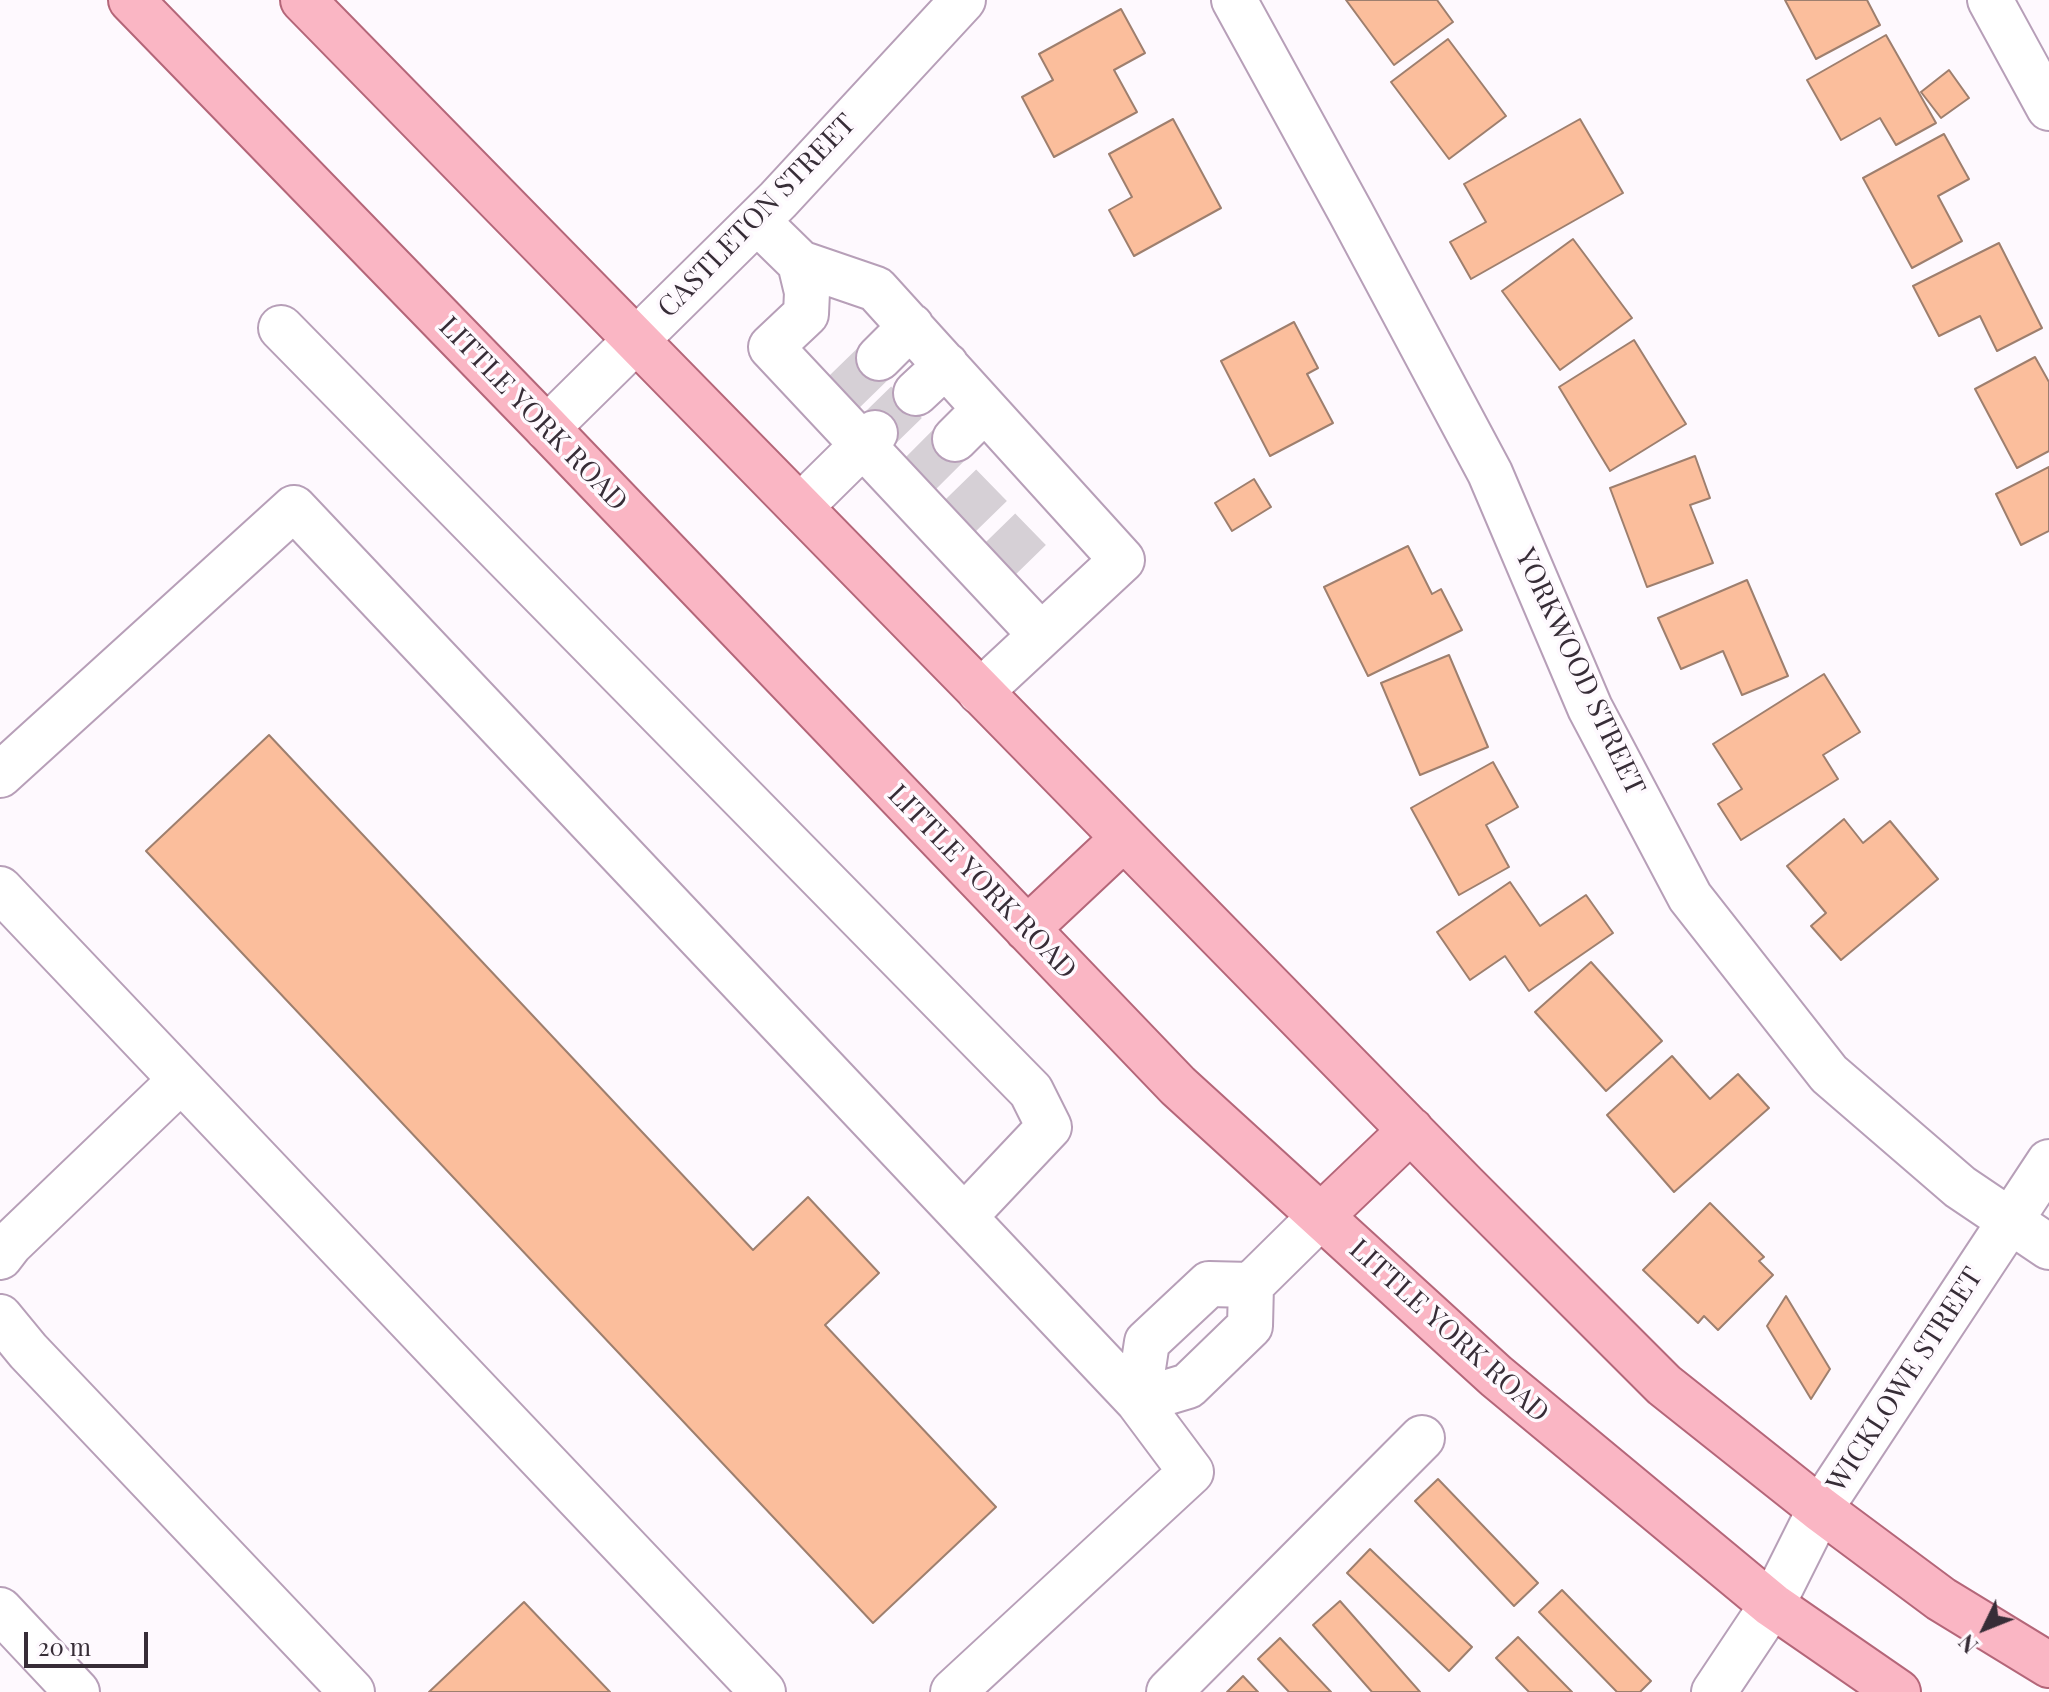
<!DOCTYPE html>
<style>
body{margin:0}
#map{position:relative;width:2049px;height:1692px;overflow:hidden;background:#fef9fe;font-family:"Playfair Display",serif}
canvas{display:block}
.north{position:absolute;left:1945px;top:1588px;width:80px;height:80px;-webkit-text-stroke:6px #fef9fe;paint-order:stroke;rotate:227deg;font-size:22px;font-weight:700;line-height:32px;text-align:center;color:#372d37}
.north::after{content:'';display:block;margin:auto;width:28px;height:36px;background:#372d37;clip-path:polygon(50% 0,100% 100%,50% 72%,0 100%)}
.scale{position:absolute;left:24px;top:1632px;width:124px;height:36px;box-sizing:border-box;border:4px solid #372d37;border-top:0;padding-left:10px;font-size:24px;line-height:28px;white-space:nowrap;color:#372d37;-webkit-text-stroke:6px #fef9fe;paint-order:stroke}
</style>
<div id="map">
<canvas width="2049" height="1692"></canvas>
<div class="north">N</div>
<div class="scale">20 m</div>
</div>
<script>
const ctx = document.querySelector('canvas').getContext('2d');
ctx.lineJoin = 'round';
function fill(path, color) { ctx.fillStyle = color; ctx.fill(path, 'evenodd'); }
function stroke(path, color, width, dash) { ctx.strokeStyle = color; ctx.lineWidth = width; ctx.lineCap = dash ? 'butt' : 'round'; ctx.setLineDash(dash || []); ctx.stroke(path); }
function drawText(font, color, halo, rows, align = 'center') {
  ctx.font = font + ' "Playfair Display",serif'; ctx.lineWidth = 7; ctx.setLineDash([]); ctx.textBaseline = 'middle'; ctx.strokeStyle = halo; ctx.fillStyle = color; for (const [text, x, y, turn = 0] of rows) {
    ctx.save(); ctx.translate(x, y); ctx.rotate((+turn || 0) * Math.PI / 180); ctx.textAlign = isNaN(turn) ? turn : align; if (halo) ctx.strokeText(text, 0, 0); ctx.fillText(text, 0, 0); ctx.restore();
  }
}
const building = new Path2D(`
 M 1346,0 L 1437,0 L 1453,22 L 1394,65 Z
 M 1785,0 L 1867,0 L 1880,25 L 1816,59 Z
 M 1121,9 L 1145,53 L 1114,70 L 1137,112 L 1054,157 L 1022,97 L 1053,80 L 1039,54 Z
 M 1886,35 L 1936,123 L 1896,145 L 1880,118 L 1841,140 L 1807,80 Z
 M 1448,39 L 1506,116 L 1449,159 L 1391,82 Z
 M 1949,70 L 1969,98 L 1941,118 L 1921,92 Z
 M 1173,119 L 1221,208 L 1134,256 L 1109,210 L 1132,197 L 1109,154 Z
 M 1580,119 L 1623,193 L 1471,279 L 1450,242 L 1486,222 L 1464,184 Z
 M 1944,134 L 1969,179 L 1938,196 L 1962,241 L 1912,268 L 1863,178 Z
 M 1573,239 L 1632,318 L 1560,370 L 1502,291 Z
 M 1999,243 L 2042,328 L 1997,351 L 1980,316 L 1939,336 L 1913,286 Z
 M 1294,322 L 1318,368 L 1307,374 L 1333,423 L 1270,456 L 1221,361 Z
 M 1634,340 L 1686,424 L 1610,471 L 1559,387 Z
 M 2035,357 L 2049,382 L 2049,451 L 2017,468 L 1975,389 Z
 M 1695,456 L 1710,498 L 1690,505 L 1713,563 L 1647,587 L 1610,488 Z
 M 2049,467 L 2049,531 L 2021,545 L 1996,494 Z
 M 1254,479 L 1271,507 L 1232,531 L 1215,503 Z
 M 1408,546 L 1432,594 L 1441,589 L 1462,630 L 1368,676 L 1324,587 Z
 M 1747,580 L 1788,676 L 1742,695 L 1723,651 L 1681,669 L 1658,618 Z
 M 1449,655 L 1488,747 L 1420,775 L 1381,683 Z
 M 1824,674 L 1860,732 L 1823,755 L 1838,779 L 1741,840 L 1718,804 L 1742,789 L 1713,744 Z
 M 269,735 L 753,1250 L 808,1197 L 879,1273 L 825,1325 L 996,1507 L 873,1623 L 146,851 Z
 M 1493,762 L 1518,807 L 1486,825 L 1509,867 L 1459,895 L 1411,808 Z
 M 1844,819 L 1863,843 L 1890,821 L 1938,879 L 1841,960 L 1811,926 L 1826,913 L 1787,866 Z
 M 1510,882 L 1540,926 L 1586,895 L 1613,933 L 1529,991 L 1505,956 L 1470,980 L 1437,932 Z
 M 1591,962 L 1662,1041 L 1606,1091 L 1535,1012 Z
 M 1672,1056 L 1710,1099 L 1738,1074 L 1769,1108 L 1674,1192 L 1607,1115 Z
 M 1710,1203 L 1764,1257 L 1759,1261 L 1773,1275 L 1718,1330 L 1704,1316 L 1698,1323 L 1643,1270 Z
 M 1786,1296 L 1830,1369 L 1811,1399 L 1767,1326 Z
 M 1438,1479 L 1538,1583 L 1514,1606 L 1415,1501 Z
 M 1370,1549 L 1472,1647 L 1449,1671 L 1347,1573 Z
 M 1562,1590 L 1651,1681 L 1640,1692 L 1617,1692 L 1539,1612 Z
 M 1340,1601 L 1420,1692 L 1372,1692 L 1313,1625 Z
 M 524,1602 L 610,1692 L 429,1692 Z
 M 1518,1637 L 1572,1692 L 1529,1692 L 1496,1658 Z
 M 1280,1638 L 1331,1692 L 1289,1692 L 1258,1659 Z
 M 1243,1676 L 1258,1692 L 1227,1692 Z`);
fill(building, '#fbbe9c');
stroke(building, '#9e7f6e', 2);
stroke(new Path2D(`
 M 842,394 L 879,358
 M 875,433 L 916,393
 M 917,477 L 955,439
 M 960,516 L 998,479
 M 999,560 L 1037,523`), '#d6d0d6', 44, [44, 22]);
const minor = new Path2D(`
 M 1234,0 L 1351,213 L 1490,473 L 1590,708 L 1690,897 L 1829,1074 L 1960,1187 L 2049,1247
 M 1990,0 L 2049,108
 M 757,221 L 800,263 L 876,289 L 1122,560 L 980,692
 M 800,263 L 807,292 L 806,314 L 771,347 L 1041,635
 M 281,328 L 1031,1091 L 1049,1127 L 964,1217
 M 879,358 L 911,326
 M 916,393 L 946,365
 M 547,428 L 778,200 L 963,0
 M 955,439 L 985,409
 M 800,507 L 875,433
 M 0,775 L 294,508 L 1138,1401 L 1191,1472 L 953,1692
 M 0,889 L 763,1692
 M 0,1257 L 10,1244 L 181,1080
 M 0,1317 L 28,1351 L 352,1692
 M 1138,1401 L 1188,1386 L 1250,1326 L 1251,1285 L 1321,1216
 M 1138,1401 L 1147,1342 L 1209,1284 L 1251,1285
 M 0,1610 L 77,1692
 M 1169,1692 L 1422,1438
 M 1714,1692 L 1772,1605 L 1820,1509 L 2049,1162`);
const major = new Path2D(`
 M 131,0 L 547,428 L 1178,1086 L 1496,1376 L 1772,1605 L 1898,1692
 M 303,0 L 1465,1186 L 1664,1385 L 1820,1509 L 1941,1599 L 2049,1665
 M 1027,929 L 1124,838
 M 1321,1216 L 1411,1130`);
stroke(minor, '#b79fb8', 48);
stroke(major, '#b46679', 48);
stroke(minor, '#fff', 44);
stroke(major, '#fab6c4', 44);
drawText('28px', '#372d37', '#fef9fe', [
 ["CASTLETON STREET",757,216,-46],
 ["LITTLE YORK ROAD",533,414,46],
 ["YORKWOOD STREET",1580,672,65],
 ["LITTLE YORK ROAD",982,882,46],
 ["LITTLE YORK ROAD",1449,1331,42],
 ["WICKLOWE STREET",1905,1380,-57]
]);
</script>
